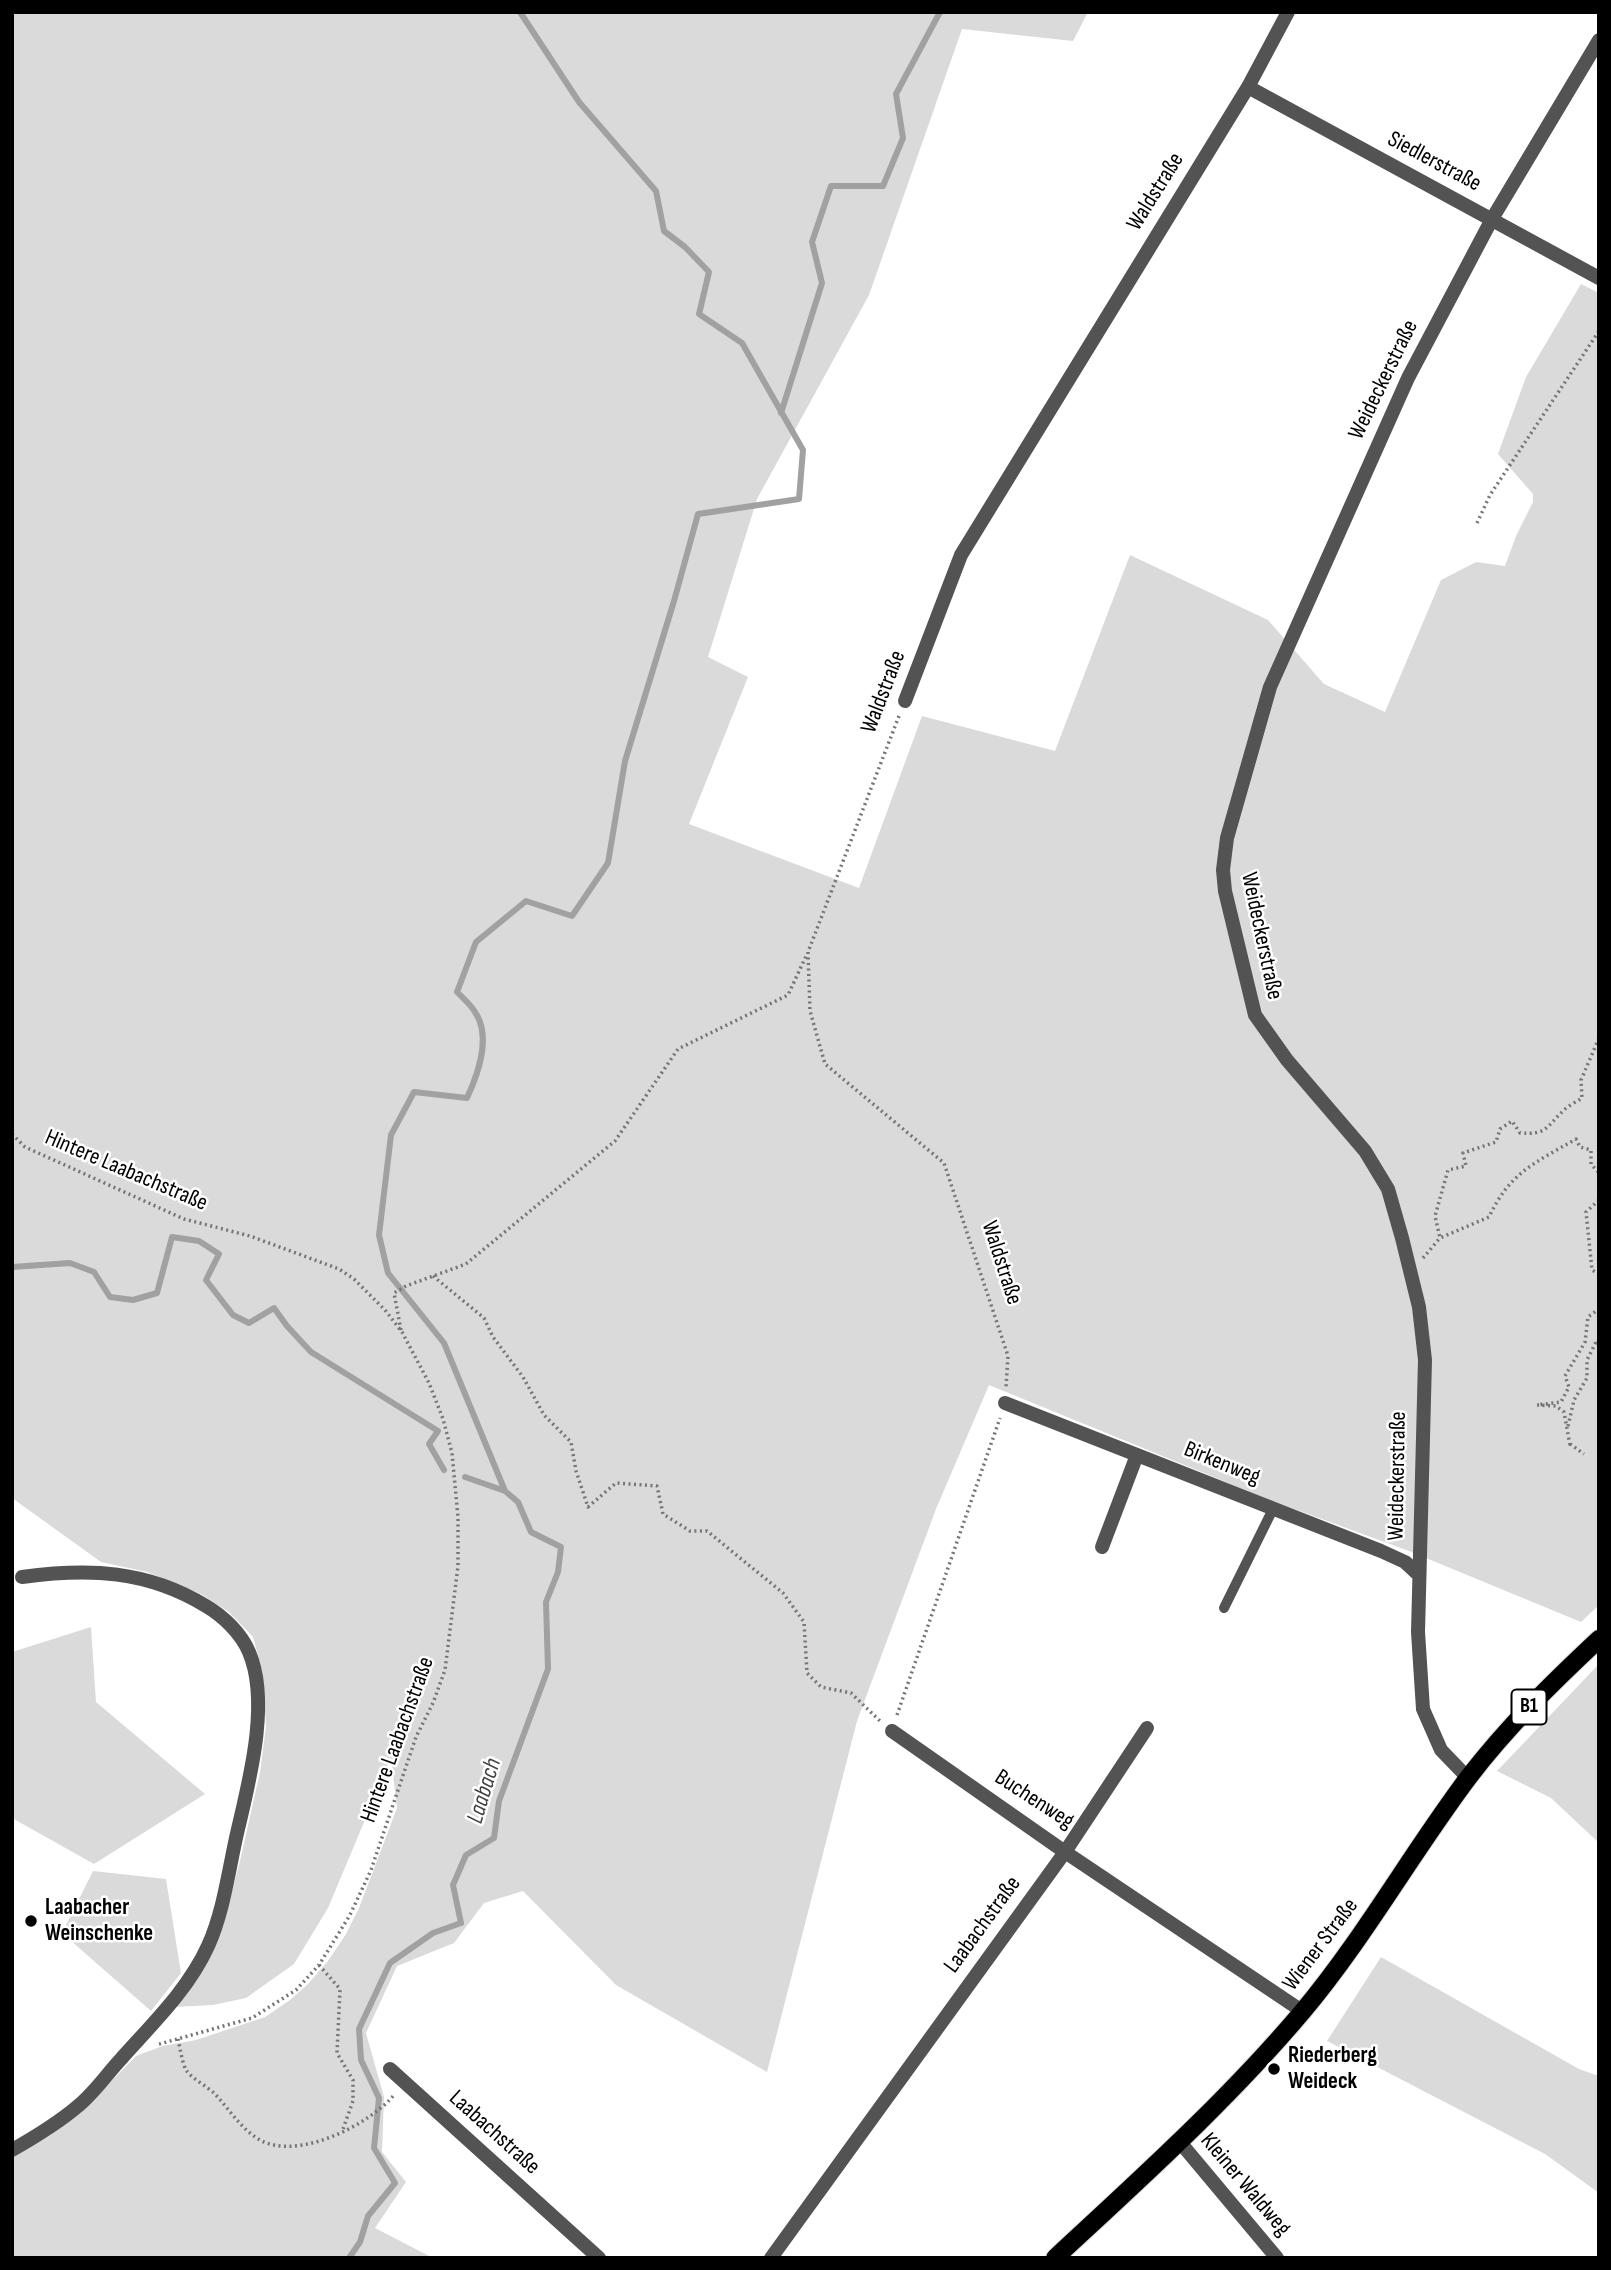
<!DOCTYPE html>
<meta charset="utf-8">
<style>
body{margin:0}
#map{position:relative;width:1611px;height:2270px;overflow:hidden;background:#fff;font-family:"Sofia Sans Condensed",sans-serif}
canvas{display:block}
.frame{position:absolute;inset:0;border:14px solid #000;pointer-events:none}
</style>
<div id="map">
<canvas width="1611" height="2270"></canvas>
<div class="frame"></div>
</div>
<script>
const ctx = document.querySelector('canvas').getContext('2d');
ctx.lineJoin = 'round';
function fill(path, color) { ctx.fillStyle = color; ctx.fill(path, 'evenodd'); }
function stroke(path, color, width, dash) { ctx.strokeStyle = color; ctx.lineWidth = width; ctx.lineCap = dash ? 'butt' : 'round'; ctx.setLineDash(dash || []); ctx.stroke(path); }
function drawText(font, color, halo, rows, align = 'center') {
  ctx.font = font + ' "Sofia Sans Condensed",sans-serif'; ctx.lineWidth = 5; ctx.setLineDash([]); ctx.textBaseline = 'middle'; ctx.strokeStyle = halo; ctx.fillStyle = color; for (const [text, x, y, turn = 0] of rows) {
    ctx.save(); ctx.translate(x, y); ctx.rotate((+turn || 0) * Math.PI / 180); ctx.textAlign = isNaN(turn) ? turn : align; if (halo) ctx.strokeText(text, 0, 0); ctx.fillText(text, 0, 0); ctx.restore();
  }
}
fill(new Path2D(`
 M 12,12 L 1088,12 L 1073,41 L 962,29 L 869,295 L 757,499 L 708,657 L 748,677 L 689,824 L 859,888 L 922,716 L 1055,751 L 1130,555 L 1268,620 L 1324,684 L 1385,712 L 1441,580 L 1476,562 L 1505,566 L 1516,536 L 1533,502 L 1533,494 L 1498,454 L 1526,377 L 1581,284 L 1599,293 L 1599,1605 L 1581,1622 L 1409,1551 L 1270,1500 L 989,1385 L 936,1509 L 857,1721 L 767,2072 L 616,1985 L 523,1891 L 484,1903 L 454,1943 L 397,1966 L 366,2033 L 384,2097 L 382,2152 L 406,2182 L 375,2228 L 433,2258 L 12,2258 L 12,2157 L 49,2136 L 80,2113 L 136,2056 L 163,2046 L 196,2040 L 265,2017 L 290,2000 L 308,1984 L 328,1961 L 346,1934 L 359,1908 L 397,1808 L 391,1758 L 328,1908 L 294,1964 L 246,1998 L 213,2005 L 174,2007 L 223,1925 L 240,1861 L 260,1772 L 266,1726 L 264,1694 L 262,1670 L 253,1637 L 229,1612 L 201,1594 L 147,1572 L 101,1562 L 12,1498 Z
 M 91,1627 L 96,1702 L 205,1794 L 94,1864 L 12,1818 L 12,1652 Z
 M 1599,1664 L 1599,1843 L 1551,1798 L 1497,1771 Z
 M 93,1871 L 166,1879 L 181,1973 L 151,2011 L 62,1933 Z
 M 1381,1957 L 1579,2069 L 1599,2076 L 1599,2193 L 1545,2154 L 1327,2041 Z`), '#dadada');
stroke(new Path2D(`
 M 781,413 L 822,283 L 812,242 L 831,186 L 883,186 L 903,138 L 896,94 L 940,12
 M 12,1267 L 70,1263 L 94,1272 L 110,1297 L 133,1300 L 157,1293 L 172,1237 L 199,1241 L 219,1254 L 206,1280 L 233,1315 L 249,1323 L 274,1308 L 287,1326 L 311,1352 L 438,1431 L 429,1444 L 444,1470
 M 505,1491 L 444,1343 L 388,1273 L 379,1235 L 391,1135 L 414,1092 L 467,1098 C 478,1074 492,1037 475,1012 C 471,1005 463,998 457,992 L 476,942 L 526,901 L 572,916 L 608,863 L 625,761 L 674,601 L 698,514 L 799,499 L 803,450 L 742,343 L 699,314 L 709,272 L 685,247 L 664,231 L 656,191 L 579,102 L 520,12
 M 349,2258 L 360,2242 L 368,2216 L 395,2183 L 374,2148 L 379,2098 L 361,2060 L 359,2029 L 390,1963 L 433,1933 L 461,1923 L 453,1885 L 466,1855 L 494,1838 L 499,1801 L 548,1669 L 546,1602 L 558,1572 L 561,1547 L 531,1532 L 518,1502 L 505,1491 L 465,1477`), '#a1a1a1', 6);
const primary = new Path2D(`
 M 1055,2258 C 1140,2179 1228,2100 1303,2011 C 1364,1938 1411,1854 1468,1778 C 1507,1727 1552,1683 1599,1639`);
stroke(primary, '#dbdbdb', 20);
stroke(new Path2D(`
 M 1477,523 L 1490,495 L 1599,331
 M 899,716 L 808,952 L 810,1011 L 825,1064 L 944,1163 L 1008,1356 L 1006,1387
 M 1599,1038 L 1581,1080 L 1582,1098 C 1576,1102 1568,1106 1563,1111 C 1546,1127 1547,1135 1520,1133 L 1512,1121 L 1500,1129 L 1496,1142 L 1463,1153 L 1466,1166 L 1448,1170 L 1435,1216 L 1440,1238 L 1489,1217 C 1510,1172 1535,1163 1576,1139 L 1580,1147 L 1591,1150 L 1591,1164 L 1599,1173
 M 12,1134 L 25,1147 L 184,1219 L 250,1236 L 339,1269 L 354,1279 L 385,1310 L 402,1332 L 429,1383 L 443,1419 L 452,1453 L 458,1517 L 458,1566 L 445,1670 L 433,1703 L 416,1737 L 371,1870 L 350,1915 L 319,1965 L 296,1990 L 252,2018 L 156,2045
 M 1599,1200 L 1586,1212 L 1592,1270 L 1599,1274
 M 1423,1258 L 1440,1238
 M 433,1276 L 484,1318 L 493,1337 L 523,1377 L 544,1415 L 571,1442 L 576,1471 L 588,1507 L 616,1483 L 657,1486 L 663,1514 L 690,1531 L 707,1531 L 783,1593 L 804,1622 L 807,1673 L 821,1687 L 851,1693 L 880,1721
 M 401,1330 L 394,1293 L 406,1286 L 466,1264 L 615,1141 L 678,1049 L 788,995 L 807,954
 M 1568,1426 L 1574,1400 L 1587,1378 L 1587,1360 L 1597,1340 L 1599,1343
 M 1570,1444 L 1584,1454
 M 1570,1445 L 1564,1412 L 1556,1406 L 1537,1405 L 1561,1402 L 1569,1387 L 1565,1376 L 1585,1342 L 1588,1317 L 1599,1309
 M 897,1715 L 1000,1418
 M 319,1965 L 340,1989 L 337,2053 L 353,2080 L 353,2101 L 343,2129
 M 178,2039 C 180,2048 182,2062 186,2070 C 192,2079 207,2086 215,2094 C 230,2110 240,2128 260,2140 C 298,2161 369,2125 394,2095`), '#757575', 3.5, [2, 3.5]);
stroke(new Path2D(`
 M 1224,1608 L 1273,1509`), '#535353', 10);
stroke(new Path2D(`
 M 1248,87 L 1599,278
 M 905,701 L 961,555 L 1248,87 L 1288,12
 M 1005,1403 L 1381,1551 L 1405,1562 L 1419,1575
 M 1102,1547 L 1137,1455
 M 892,1731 L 1065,1852 L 1147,1728
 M 1468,1778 L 1441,1750 L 1423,1709 L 1418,1632 L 1425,1360 L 1419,1307 L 1402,1238 L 1388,1189 L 1365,1151 L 1287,1060 L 1255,1015 L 1225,891 L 1223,870 L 1227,838 L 1270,687 L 1408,378 L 1492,219 L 1599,40
 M 390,2069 L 599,2258
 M 1179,2141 L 1277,2258
 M 12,2150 C 35,2137 58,2123 78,2106 C 94,2093 107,2074 121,2059 C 152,2024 188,1990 208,1946 C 224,1911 229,1867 238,1829 C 250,1778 270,1701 249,1652 C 241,1633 223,1616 206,1606 C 147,1570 89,1568 22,1577
 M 771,2258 L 1065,1852 L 1302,2011`), '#535353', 14);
stroke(primary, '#000', 18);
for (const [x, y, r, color] of [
 [31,1921,7,"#000"],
 [1274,2069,7,"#000"]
]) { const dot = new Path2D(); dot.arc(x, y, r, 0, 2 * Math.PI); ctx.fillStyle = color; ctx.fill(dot); stroke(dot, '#fff', 2.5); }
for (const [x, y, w] of [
 [1529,1707,35]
]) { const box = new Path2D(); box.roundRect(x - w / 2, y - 17.5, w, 35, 5); ctx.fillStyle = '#fff'; ctx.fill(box); stroke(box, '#000', 2); }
drawText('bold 21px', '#000', null, [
 ["B1",1529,1707]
]);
drawText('23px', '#000', '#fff', [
 ["Siedlerstraße",1434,162,28],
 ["Waldstraße",1156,192,-58],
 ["Weideckerstraße",1384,380,-64],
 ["Waldstraße",884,692,-69],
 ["Weideckerstraße",1261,936,78],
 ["Hintere Laabachstraße",126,1171,23],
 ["Waldstraße",1001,1263,72],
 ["Birkenweg",1222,1464,22],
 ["Weideckerstraße",1398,1476,-89],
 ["Hintere Laabachstraße",398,1740,-70],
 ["Buchenweg",1034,1800,33],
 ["Laabachstraße",983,1925,-54],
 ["Wiener Straße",1321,1945,-53],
 ["Laabachstraße",494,2133,42],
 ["Kleiner Waldweg",1245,2185,50]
]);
drawText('bold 23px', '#000', '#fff', [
 ["Laabacher",45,1908],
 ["Weinschenke",45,1934],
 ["Riederberg",1288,2056],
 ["Weideck",1288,2082]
], 'left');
drawText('italic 24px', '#424242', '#fff', [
 ["Laabach",485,1791,-73]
]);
</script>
